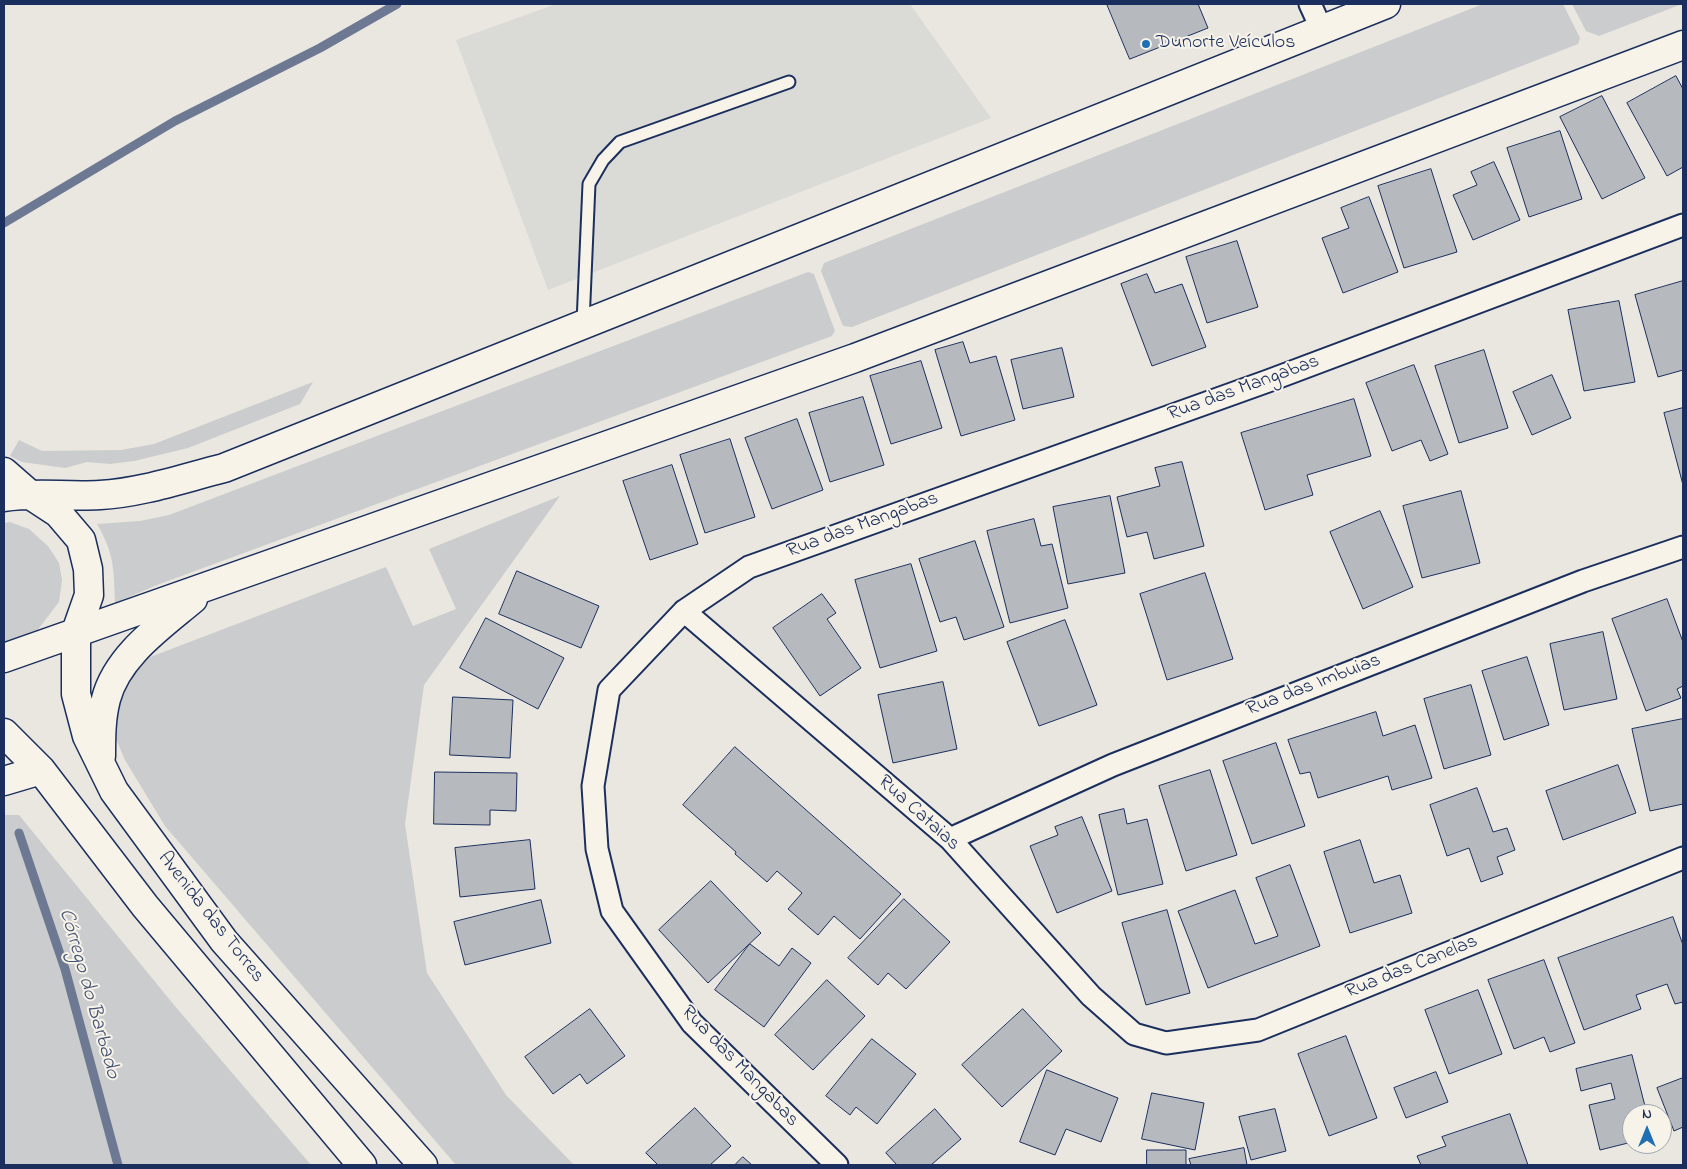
<!DOCTYPE html>
<meta charset="utf-8">
<style>
body{margin:0}
#map{position:relative;width:1687px;height:1169px;overflow:hidden;background:#eae7e0;font-family:"Indie Flower",sans-serif}
canvas{display:block}
.frame{position:absolute;inset:0;border:5px solid #1b2f5e;pointer-events:none}
.north{position:absolute;left:1622px;top:1104px;width:50px;height:50px;box-sizing:border-box;background:#f7f3e8;border:1px solid #9fa5b1;border-radius:50%;rotate:0deg;font-size:14px;font-weight:700;line-height:20px;text-align:center;color:#1b2f5e}
.north::after{content:'';display:block;margin:auto;width:18px;height:22px;background:#1f6fb2;clip-path:polygon(50% 0,100% 100%,50% 72%,0 100%)}
</style>
<div id="map">
<canvas width="1687" height="1169"></canvas>
<div class="frame"></div>
<div class="north">N</div>
</div>
<script>
const ctx = document.querySelector('canvas').getContext('2d');
ctx.lineJoin = 'round';
function fill(path, color) { ctx.fillStyle = color; ctx.fill(path, 'evenodd'); }
function stroke(path, color, width, dash) { ctx.strokeStyle = color; ctx.lineWidth = width; ctx.lineCap = dash ? 'butt' : 'round'; ctx.setLineDash(dash || []); ctx.stroke(path); }
function drawText(font, color, halo, rows, align = 'center') {
  ctx.font = font + ' "Indie Flower",sans-serif'; ctx.lineWidth = 4; ctx.setLineDash([]); ctx.textBaseline = 'middle'; ctx.strokeStyle = halo; ctx.fillStyle = color; for (const [text, x, y, turn = 0] of rows) {
    ctx.save(); ctx.translate(x, y); ctx.rotate((+turn || 0) * Math.PI / 180); ctx.textAlign = isNaN(turn) ? turn : align; if (halo) ctx.strokeText(text, 0, 0); ctx.fillText(text, 0, 0); ctx.restore();
  }
}
fill(new Path2D(`
 M 556,4 L 910,4 L 991,118 L 548,290 L 456,40 Z`), '#dadad6');
fill(new Path2D(`
 M 1483,4 L 1563,4 L 1580,38 L 1578,44 L 852,327 L 843,326 L 821,271 L 824,263 Z
 M 1572,4 L 1682,4 L 1599,36 L 1586,31 Z
 M 808,272 L 814,274 L 835,331 L 832,336 L 157,585 L 115,603 C 114,569 114,553 97,524 L 140,521 L 169,515 Z
 M 313,382 L 300,404 L 188,448 L 134,461 L 110,464 L 87,462 L 65,468 L 22,462 L 10,456 L 19,440 L 42,451 L 121,450 L 154,444 Z
 M 560,496 L 424,685 L 405,824 L 427,973 L 506,1095 L 574,1165 L 456,1165 L 165,826 L 125,760 L 113,732 L 123,680 L 145,659 L 386,567 L 413,626 L 456,609 L 429,549 Z
 M 10,522 L 29,529 L 48,546 L 59,563 L 62,580 L 59,602 L 36,632 L 4,644 L 4,523 Z
 M 4,815 L 19,815 L 174,1005 L 311,1165 L 4,1165 Z`), '#cbcccd');
stroke(new Path2D(`
 M 4,223 L 175,121 L 320,48 L 397,4
 M 19,833 L 65,969 L 118,1165`), '#6d7892', 9);
const building = new Path2D(`
 M 1107,4 L 1198,4 L 1208,28 L 1130,59 Z
 M 1676,76 L 1683,89 L 1683,167 L 1667,176 L 1627,103 Z
 M 1602,96 L 1645,178 L 1602,199 L 1560,117 Z
 M 1560,131 L 1582,199 L 1529,217 L 1507,148 Z
 M 1494,162 L 1520,220 L 1473,240 L 1453,195 L 1477,185 L 1471,172 Z
 M 1431,169 L 1457,252 L 1404,268 L 1378,186 Z
 M 1369,197 L 1398,272 L 1343,293 L 1322,238 L 1349,228 L 1341,208 Z
 M 1237,241 L 1258,307 L 1207,323 L 1186,257 Z
 M 1147,274 L 1155,293 L 1182,284 L 1206,347 L 1152,366 L 1121,284 Z
 M 1683,281 L 1683,370 L 1658,377 L 1635,295 Z
 M 1619,301 L 1635,382 L 1584,391 L 1568,310 Z
 M 963,342 L 970,363 L 996,356 L 1015,420 L 961,436 L 935,350 Z
 M 1062,348 L 1074,397 L 1023,409 L 1011,360 Z
 M 1484,350 L 1508,428 L 1459,443 L 1435,366 Z
 M 921,361 L 942,428 L 891,444 L 870,376 Z
 M 1414,365 L 1448,454 L 1430,461 L 1421,440 L 1392,451 L 1366,383 Z
 M 1552,375 L 1571,418 L 1532,435 L 1513,392 Z
 M 863,397 L 884,465 L 830,482 L 809,413 Z
 M 1354,399 L 1371,456 L 1307,475 L 1313,495 L 1265,510 L 1241,433 Z
 M 1683,408 L 1683,485 L 1664,413 Z
 M 797,419 L 823,490 L 772,509 L 745,438 Z
 M 730,439 L 755,517 L 705,533 L 680,455 Z
 M 1182,462 L 1204,546 L 1154,559 L 1147,532 L 1127,537 L 1117,497 L 1160,486 L 1155,468 Z
 M 672,465 L 698,544 L 650,560 L 623,481 Z
 M 1461,491 L 1480,563 L 1422,578 L 1403,506 Z
 M 1110,496 L 1125,573 L 1068,584 L 1053,507 Z
 M 1380,511 L 1413,587 L 1363,609 L 1330,532 Z
 M 1034,519 L 1041,546 L 1052,544 L 1068,608 L 1010,623 L 987,531 Z
 M 975,541 L 1004,627 L 964,640 L 956,617 L 940,622 L 919,559 Z
 M 911,564 L 937,651 L 880,668 L 855,580 Z
 M 517,571 L 599,606 L 581,648 L 499,614 Z
 M 1205,573 L 1233,659 L 1167,680 L 1140,594 Z
 M 822,594 L 836,613 L 827,619 L 861,668 L 820,696 L 773,628 Z
 M 1667,599 L 1683,642 L 1683,686 L 1677,689 L 1681,698 L 1646,711 L 1612,619 Z
 M 486,618 L 564,658 L 538,709 L 460,668 Z
 M 1065,620 L 1097,705 L 1039,726 L 1007,642 Z
 M 1603,632 L 1617,699 L 1564,710 L 1550,644 Z
 M 1527,657 L 1549,725 L 1504,740 L 1482,671 Z
 M 943,682 L 957,749 L 893,763 L 878,695 Z
 M 1471,685 L 1491,755 L 1444,769 L 1424,699 Z
 M 453,697 L 513,700 L 510,758 L 450,755 Z
 M 1376,712 L 1383,736 L 1415,725 L 1432,778 L 1392,790 L 1388,776 L 1318,798 L 1310,772 L 1300,774 L 1288,740 Z
 M 1683,719 L 1683,804 L 1650,811 L 1632,729 Z
 M 1276,743 L 1305,826 L 1252,844 L 1223,761 Z
 M 735,747 L 901,894 L 860,939 L 834,916 L 818,935 L 788,909 L 802,893 L 777,871 L 767,882 L 735,854 L 736,852 L 683,805 Z
 M 1618,765 L 1636,813 L 1563,840 L 1546,791 Z
 M 1210,770 L 1237,855 L 1186,871 L 1159,786 Z
 M 435,772 L 517,773 L 516,811 L 490,810 L 490,825 L 434,824 Z
 M 1477,788 L 1493,832 L 1507,828 L 1515,850 L 1497,857 L 1503,874 L 1481,882 L 1469,848 L 1447,856 L 1430,805 Z
 M 1124,809 L 1127,824 L 1147,819 L 1163,884 L 1118,895 L 1099,815 Z
 M 1082,817 L 1112,891 L 1057,913 L 1030,846 L 1058,835 L 1055,827 Z
 M 530,840 L 535,889 L 460,897 L 455,848 Z
 M 1360,840 L 1374,883 L 1400,875 L 1412,913 L 1350,933 L 1324,852 Z
 M 1290,865 L 1320,946 L 1208,988 L 1178,911 L 1235,890 L 1255,944 L 1278,936 L 1256,878 Z
 M 711,881 L 761,933 L 708,983 L 659,930 Z
 M 904,899 L 950,942 L 906,989 L 888,973 L 878,985 L 848,958 Z
 M 541,900 L 551,943 L 465,965 L 454,922 Z
 M 1167,910 L 1190,993 L 1146,1005 L 1122,923 Z
 M 1673,917 L 1683,945 L 1683,1002 L 1675,1004 L 1667,984 L 1636,995 L 1641,1009 L 1584,1030 L 1558,958 Z
 M 750,944 L 779,966 L 792,948 L 811,963 L 764,1027 L 715,990 Z
 M 1544,960 L 1575,1043 L 1550,1052 L 1544,1037 L 1514,1049 L 1488,980 Z
 M 827,980 L 865,1016 L 813,1070 L 775,1035 Z
 M 1478,990 L 1502,1054 L 1449,1074 L 1425,1010 Z
 M 590,1009 L 625,1056 L 587,1084 L 580,1074 L 553,1094 L 525,1057 Z
 M 1023,1009 L 1062,1051 L 1002,1107 L 962,1065 Z
 M 1346,1036 L 1377,1118 L 1329,1136 L 1298,1054 Z
 M 872,1039 L 916,1074 L 877,1124 L 856,1107 L 850,1115 L 826,1096 Z
 M 1632,1055 L 1647,1114 L 1632,1114 L 1632,1142 L 1600,1150 L 1589,1105 L 1615,1099 L 1611,1083 L 1581,1091 L 1576,1069 Z
 M 1047,1070 L 1118,1098 L 1101,1142 L 1066,1129 L 1055,1155 L 1020,1142 Z
 M 1436,1072 L 1448,1102 L 1406,1118 L 1394,1088 Z
 M 1683,1078 L 1683,1127 L 1674,1131 L 1657,1088 Z
 M 1152,1093 L 1204,1103 L 1195,1150 L 1142,1139 Z
 M 695,1108 L 731,1146 L 710,1165 L 658,1165 L 646,1153 Z
 M 935,1109 L 961,1139 L 931,1165 L 897,1165 L 886,1153 Z
 M 1275,1109 L 1286,1151 L 1251,1160 L 1239,1117 Z
 M 1510,1114 L 1528,1165 L 1421,1165 L 1417,1156 L 1446,1146 L 1442,1137 Z
 M 1244,1148 L 1247,1165 L 1191,1165 L 1189,1159 Z
 M 1147,1150 L 1186,1150 L 1186,1165 L 1147,1165 Z
 M 743,1157 L 752,1165 L 735,1165 Z`);
fill(building, '#b6babf');
stroke(building, '#1b2f5e', 1);
const service = new Path2D(`
 M 583,323 L 589,184 L 603,160 L 620,142 L 789,82`);
const minor = new Path2D(`
 M 1310,4 L 1321,28
 M 684,611 L 950,839 L 1091,996 L 1134,1034 L 1166,1043 L 1258,1030 L 1683,858
 M 950,839 L 1113,765 L 1583,581 L 1683,547
 M 837,1165 L 692,1023 L 612,911 L 597,849 L 593,786 L 609,690 L 684,611 L 749,567 L 1268,381 L 1683,225`);
const tertiary = new Path2D(`
 M 4,472 L 28,493`);
const primary = new Path2D(`
 M 29,494 L 58,513 L 81,540 L 88,569 L 89,595 L 76,632 L 76,694 L 87,736 L 114,791 L 224,941 L 423,1165
 M 4,497 C 35,492 67,497 100,495 C 141,493 184,478 224,468 L 1386,4
 M 4,658 L 855,358 L 1683,45
 M 4,733 L 41,770 L 145,906 L 362,1165
 M 101,756 C 101,737 101,718 106,699 C 117,656 161,626 193,599
 M 4,781 L 41,770`);
stroke(service, '#1b2f5e', 15);
stroke(minor, '#1b2f5e', 25);
stroke(tertiary, '#1b2f5e', 31);
stroke(primary, '#1b2f5e', 31);
stroke(service, '#f7f3e8', 11);
stroke(minor, '#f7f3e8', 21);
stroke(tertiary, '#f7f3e8', 28);
stroke(primary, '#f7f3e8', 28);
for (const [x, y, r, color] of [
 [1146,44,5,"#1f6fb2"]
]) { const dot = new Path2D(); dot.arc(x, y, r, 0, 2 * Math.PI); ctx.fillStyle = color; ctx.fill(dot); stroke(dot, '#f7f3e8', 2); }
drawText('20px', '#1b2f5e', '#f7f3e8', [
 ["Dunorte Veículos",1156,44]
], 'left');
drawText('20px', '#1b2f5e', '#f7f3e8', [
 ["Rua das Mangabas",1244,389,-20],
 ["Rua das Mangabas",863,526,-20],
 ["Rua das Imbuias",1314,686,-21],
 ["Rua Cataias",918,814,42],
 ["Avenida das Torres",210,918,52],
 ["Rua das Canelas",1412,968,-22],
 ["Rua das Mangabas",739,1067,46]
]);
drawText('italic 21px', '#445378', '#f7f3e8', [
 ["Córrego do Barbado",88,994,74]
]);
</script>
